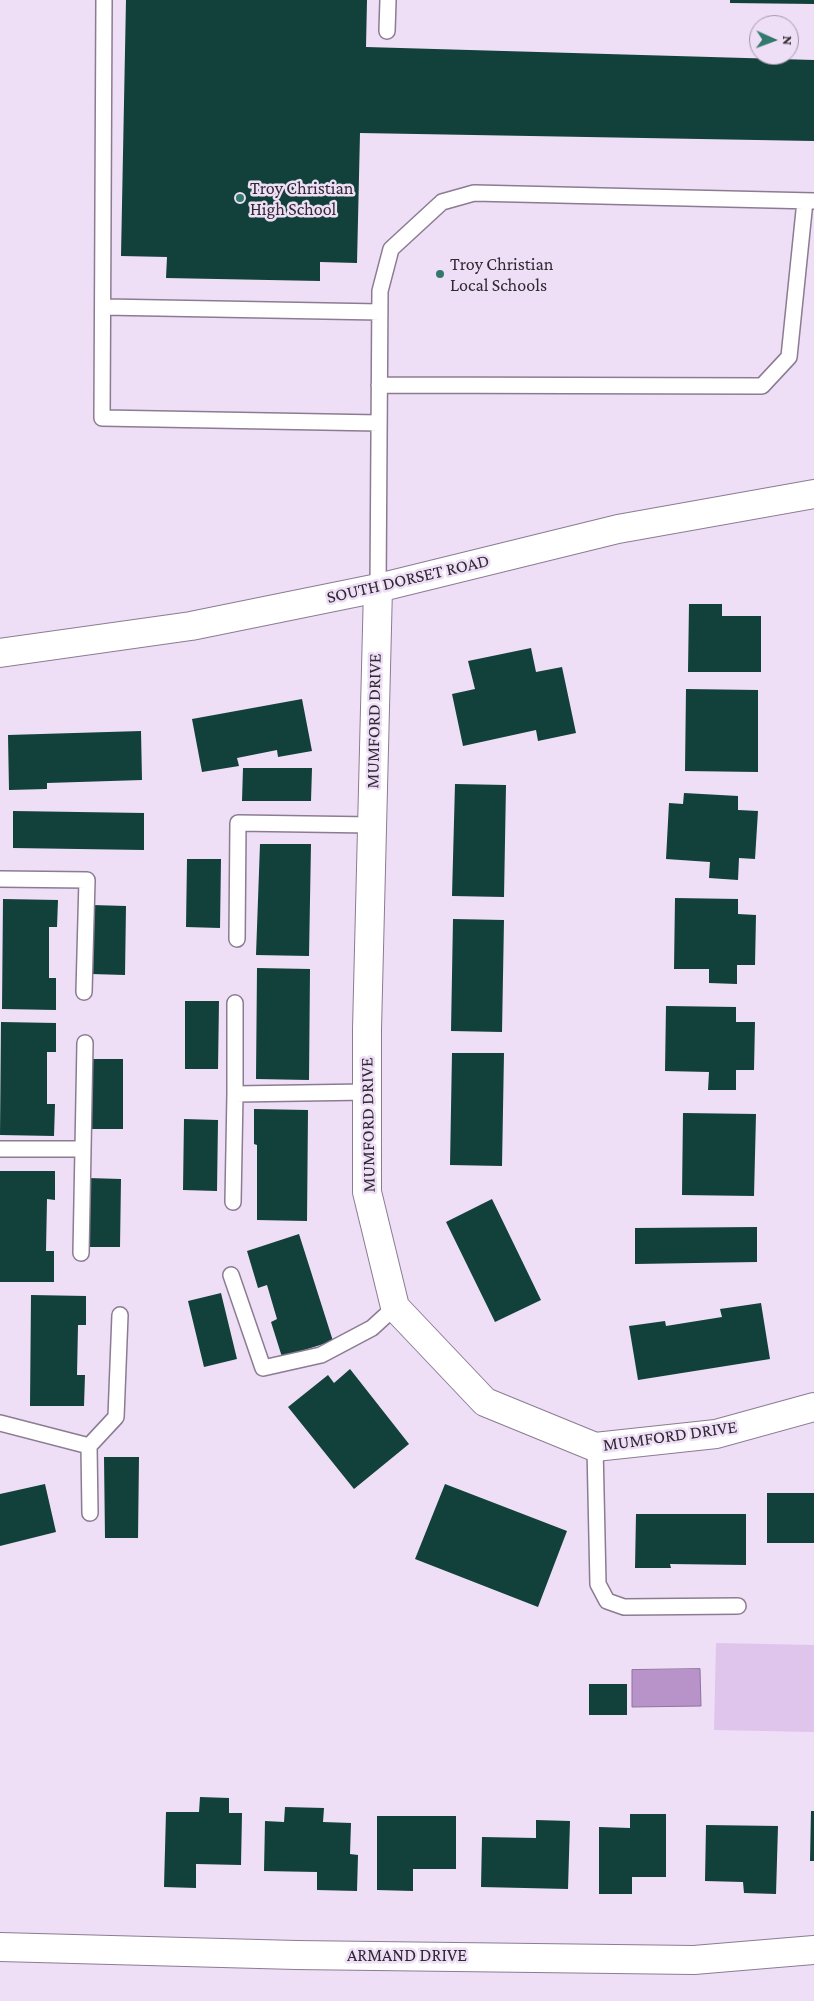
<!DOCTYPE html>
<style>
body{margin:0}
#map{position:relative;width:814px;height:2001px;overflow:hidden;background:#eedef6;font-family:"Crimson Pro",serif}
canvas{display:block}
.north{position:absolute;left:749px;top:15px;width:50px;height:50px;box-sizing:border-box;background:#eedef6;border:1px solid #a296a8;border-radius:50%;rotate:92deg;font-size:14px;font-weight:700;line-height:20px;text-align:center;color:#2f2932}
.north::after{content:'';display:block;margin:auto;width:18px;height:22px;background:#33786c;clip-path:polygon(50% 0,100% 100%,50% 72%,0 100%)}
</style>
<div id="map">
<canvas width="814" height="2001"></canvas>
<div class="north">N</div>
</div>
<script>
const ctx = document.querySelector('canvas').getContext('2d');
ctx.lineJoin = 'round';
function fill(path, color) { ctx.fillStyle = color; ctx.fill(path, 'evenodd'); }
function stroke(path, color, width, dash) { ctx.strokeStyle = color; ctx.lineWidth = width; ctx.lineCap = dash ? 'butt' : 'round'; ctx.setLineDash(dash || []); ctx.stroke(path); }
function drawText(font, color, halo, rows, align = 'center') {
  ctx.font = font + ' "Crimson Pro",serif'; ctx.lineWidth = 5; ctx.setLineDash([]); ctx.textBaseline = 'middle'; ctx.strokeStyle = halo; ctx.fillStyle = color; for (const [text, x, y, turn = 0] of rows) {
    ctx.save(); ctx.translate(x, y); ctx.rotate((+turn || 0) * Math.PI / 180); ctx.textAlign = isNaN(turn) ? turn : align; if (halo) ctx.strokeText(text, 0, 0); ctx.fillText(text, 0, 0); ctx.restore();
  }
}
fill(new Path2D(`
 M 716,1643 L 814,1645 L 814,1732 L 714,1730 Z`), '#dfc5eb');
const water = new Path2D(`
 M 700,1669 L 701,1706 L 632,1707 L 632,1670 Z`);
fill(water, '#b893ca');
stroke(water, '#8f739c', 1);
fill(new Path2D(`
 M 126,0 L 367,0 L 366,47 L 814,60 L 814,141 L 360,133 L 357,263 L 320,262 L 320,281 L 166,278 L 167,257 L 121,256 Z
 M 730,0 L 814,0 L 814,4 L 730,3 Z
 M 689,604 L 722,604 L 722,616 L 761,616 L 761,672 L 688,672 Z
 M 531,648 L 536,672 L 562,667 L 576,733 L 538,741 L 536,730 L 463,746 L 452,694 L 475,689 L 468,661 Z
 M 686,689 L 758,690 L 758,772 L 685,771 Z
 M 302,699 L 312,751 L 278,757 L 277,750 L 237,758 L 239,766 L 202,772 L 192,719 Z
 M 141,731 L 142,780 L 47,783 L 47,789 L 9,790 L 8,735 Z
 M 243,768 L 312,768 L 311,801 L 242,801 Z
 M 455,784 L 506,785 L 504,897 L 452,896 Z
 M 684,793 L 738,796 L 738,810 L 758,811 L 755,859 L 739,858 L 738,880 L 709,878 L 710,862 L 666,859 L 669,803 L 683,804 Z
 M 13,811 L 144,813 L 144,850 L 13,848 Z
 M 260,844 L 311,844 L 309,956 L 256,955 Z
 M 187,859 L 221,859 L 220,928 L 186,927 Z
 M 675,898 L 738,899 L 738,914 L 756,915 L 755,965 L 737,965 L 737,984 L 709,983 L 709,969 L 674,969 Z
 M 3,899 L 58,900 L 57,927 L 49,927 L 49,978 L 56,978 L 56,1010 L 2,1009 Z
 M 92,905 L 126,906 L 125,975 L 91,974 Z
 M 453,919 L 504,920 L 502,1032 L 451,1031 Z
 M 257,968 L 310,969 L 309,1080 L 256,1079 Z
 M 185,1001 L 219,1001 L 218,1069 L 185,1069 Z
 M 666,1006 L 736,1007 L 736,1022 L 755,1022 L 754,1070 L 736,1070 L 736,1090 L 708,1090 L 709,1072 L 665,1071 Z
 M 1,1022 L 56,1023 L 56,1052 L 47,1052 L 47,1104 L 55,1104 L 54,1136 L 0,1135 Z
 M 452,1053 L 504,1053 L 502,1166 L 450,1165 Z
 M 89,1059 L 123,1059 L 123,1129 L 89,1129 Z
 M 254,1109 L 308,1110 L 307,1221 L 257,1220 L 257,1145 L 254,1144 Z
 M 683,1113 L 756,1114 L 754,1196 L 682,1195 Z
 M 184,1119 L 218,1120 L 217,1191 L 183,1190 Z
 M 0,1171 L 55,1171 L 55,1200 L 47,1199 L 46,1251 L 54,1251 L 54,1282 L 0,1282 Z
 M 88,1178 L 121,1179 L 120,1247 L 87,1247 Z
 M 492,1199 L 541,1300 L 495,1322 L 446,1222 Z
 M 757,1227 L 757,1262 L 635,1264 L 635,1228 Z
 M 299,1234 L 333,1341 L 282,1357 L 271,1322 L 277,1319 L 267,1285 L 258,1288 L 247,1251 Z
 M 221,1293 L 237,1359 L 204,1367 L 188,1301 Z
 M 31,1295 L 86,1296 L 86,1325 L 78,1325 L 77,1375 L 85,1375 L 84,1406 L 30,1406 Z
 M 761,1303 L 770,1359 L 638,1380 L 629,1326 L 665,1321 L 666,1326 L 722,1317 L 720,1309 Z
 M 350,1369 L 409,1444 L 354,1489 L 288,1407 L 328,1375 L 334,1383 Z
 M 104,1457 L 139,1457 L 138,1538 L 105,1538 Z
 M 45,1484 L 56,1532 L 0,1546 L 0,1494 Z
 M 445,1484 L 567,1531 L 538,1607 L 415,1559 Z
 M 767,1493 L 814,1493 L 814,1543 L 767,1543 Z
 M 636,1514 L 746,1514 L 746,1565 L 670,1564 L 671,1568 L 635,1568 Z
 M 589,1684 L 627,1684 L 627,1715 L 589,1715 Z
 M 200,1797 L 229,1798 L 229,1813 L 242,1813 L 241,1865 L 196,1864 L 196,1888 L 164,1887 L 166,1812 L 199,1812 Z
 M 285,1807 L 324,1808 L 323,1822 L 351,1823 L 350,1854 L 358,1855 L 357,1891 L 317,1890 L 317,1872 L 264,1871 L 265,1821 L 284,1822 Z
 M 811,1811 L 814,1811 L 814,1861 L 810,1861 Z
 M 630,1814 L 666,1814 L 666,1877 L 632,1877 L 632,1894 L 599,1894 L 599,1827 L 630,1828 Z
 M 377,1816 L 456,1816 L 456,1869 L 413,1869 L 413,1891 L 377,1890 Z
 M 536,1820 L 570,1821 L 568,1889 L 481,1887 L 482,1837 L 536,1838 Z
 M 706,1825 L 778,1826 L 776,1894 L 744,1893 L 743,1882 L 705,1881 Z`), '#11413a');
const lane = new Path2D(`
 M 104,0 L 102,418 L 379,423
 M 387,31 L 388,0
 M 104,307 L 380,312
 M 379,385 L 762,386 L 789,357 L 805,201
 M 378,588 L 380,291 L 391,249 L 442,202 L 474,193 L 814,201
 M 0,879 L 87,880 L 84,992
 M 237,939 L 238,823 L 372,825
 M 235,1094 L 235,1003
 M 0,1149 L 83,1149 L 85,1043
 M 233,1202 L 235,1094 L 367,1092
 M 81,1253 L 83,1149
 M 231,1275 L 263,1368 L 321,1355 L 372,1328 L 395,1307
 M 0,1423 L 89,1446 L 116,1417 L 120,1315
 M 89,1446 L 90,1513
 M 595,1447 L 598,1584 L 607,1601 L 624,1607 L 738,1606`);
const street = new Path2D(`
 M 378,588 L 367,1029 L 367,1192 L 395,1307 L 485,1402 L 595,1447 L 716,1434 L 814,1407
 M 0,653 L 191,626 L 378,588 L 618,529 L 814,494
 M 0,1947 L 296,1955 L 694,1960 L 814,1950`);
stroke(lane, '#8b7c92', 18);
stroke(street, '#8b7c92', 30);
stroke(lane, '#fff', 15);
stroke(street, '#fff', 28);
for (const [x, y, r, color] of [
 [240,198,5,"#33786c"],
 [440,274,5,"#33786c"]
]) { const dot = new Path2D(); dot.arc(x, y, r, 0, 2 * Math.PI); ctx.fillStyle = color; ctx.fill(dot); stroke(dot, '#eedef6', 2); }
drawText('18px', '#2f2932', '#eedef6', [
 ["Troy Christian",250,188],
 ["High School",250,209],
 ["Troy Christian",450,264],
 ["Local Schools",450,285]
], 'left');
drawText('18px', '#2f2932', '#eedef6', [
 ["SOUTH DORSET ROAD",408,579,-13],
 ["MUMFORD DRIVE",374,721,-89],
 ["MUMFORD DRIVE",368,1125,-91],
 ["MUMFORD DRIVE",670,1436,-8],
 ["ARMAND DRIVE",407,1955]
]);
</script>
